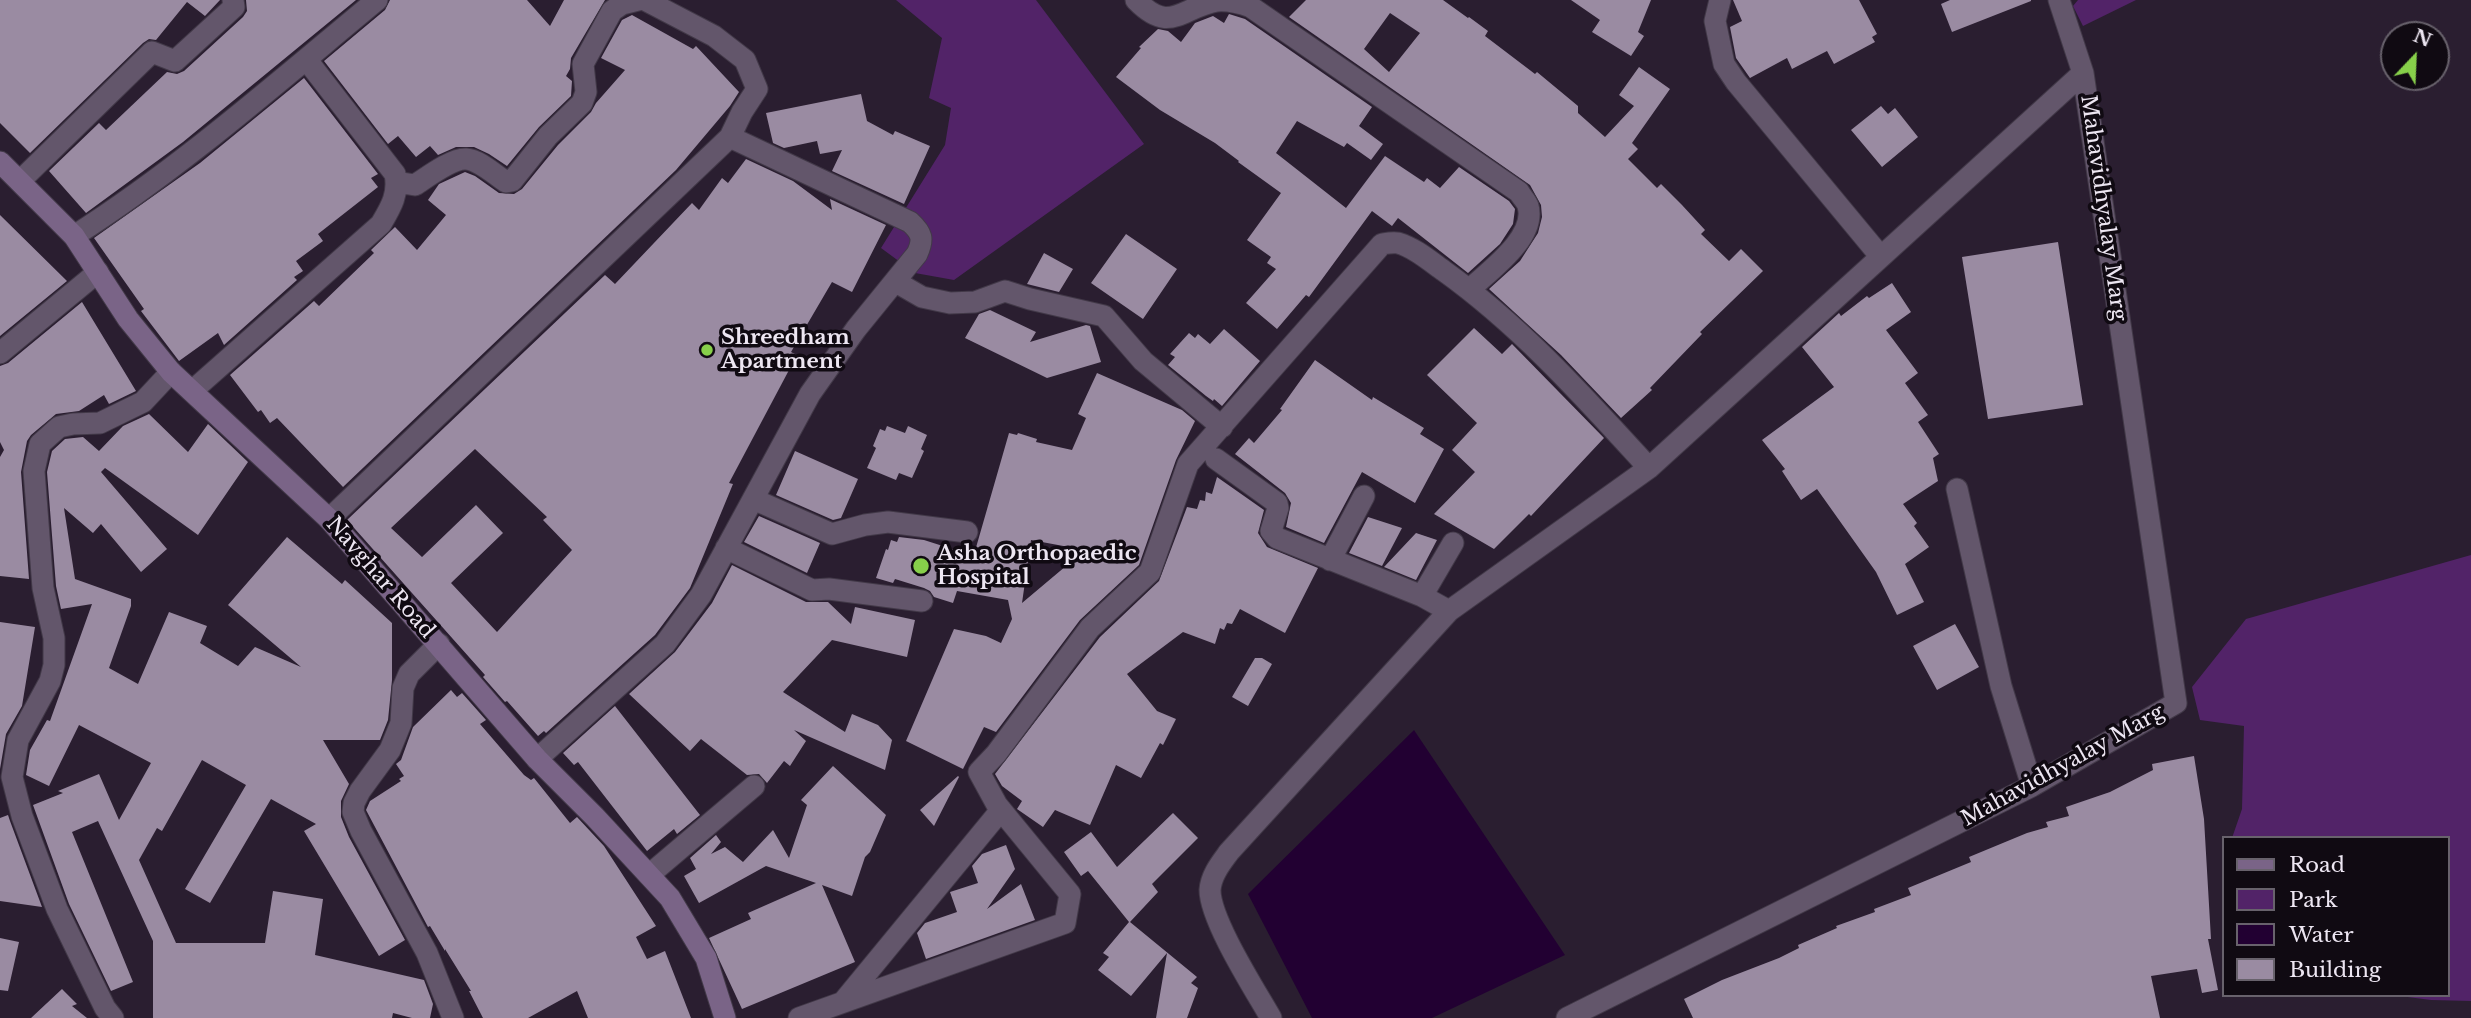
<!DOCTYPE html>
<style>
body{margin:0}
#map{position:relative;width:2471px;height:1018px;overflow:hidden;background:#2a1e30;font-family:"Libre Baskerville",serif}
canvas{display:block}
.legend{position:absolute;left:2222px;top:836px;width:228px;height:161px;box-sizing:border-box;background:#100a12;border:2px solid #68626c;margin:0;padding:9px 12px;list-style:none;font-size:21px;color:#ede6f2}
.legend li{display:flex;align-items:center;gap:14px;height:35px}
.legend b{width:35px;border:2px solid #68626c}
.north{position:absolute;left:2380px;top:21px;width:70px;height:70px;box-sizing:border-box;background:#100a12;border:2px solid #68626c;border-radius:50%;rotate:23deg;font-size:19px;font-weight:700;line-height:28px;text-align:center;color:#ede6f2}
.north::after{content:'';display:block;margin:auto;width:24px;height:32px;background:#87cf4a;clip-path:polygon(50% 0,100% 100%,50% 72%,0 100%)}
</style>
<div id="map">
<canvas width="2471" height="1018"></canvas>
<ul class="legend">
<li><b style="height:9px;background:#7a6487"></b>Road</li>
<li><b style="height:19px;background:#522368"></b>Park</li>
<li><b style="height:19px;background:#220032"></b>Water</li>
<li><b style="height:19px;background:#9a8ba2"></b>Building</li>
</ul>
<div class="north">N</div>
</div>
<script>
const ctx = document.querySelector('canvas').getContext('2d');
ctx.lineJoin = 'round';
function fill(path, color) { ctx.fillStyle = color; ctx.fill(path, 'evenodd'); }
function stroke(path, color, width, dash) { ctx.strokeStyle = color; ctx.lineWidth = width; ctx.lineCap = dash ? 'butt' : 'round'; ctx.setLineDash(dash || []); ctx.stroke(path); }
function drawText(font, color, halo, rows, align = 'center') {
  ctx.font = font + ' "Libre Baskerville",serif'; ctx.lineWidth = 7; ctx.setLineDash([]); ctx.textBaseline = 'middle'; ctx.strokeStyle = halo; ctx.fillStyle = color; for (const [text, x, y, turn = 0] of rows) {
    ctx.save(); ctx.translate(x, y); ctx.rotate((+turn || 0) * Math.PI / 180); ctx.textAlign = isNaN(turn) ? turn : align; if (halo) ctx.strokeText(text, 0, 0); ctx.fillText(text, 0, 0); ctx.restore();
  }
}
fill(new Path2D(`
 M 896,0 L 1036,0 L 1144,144 L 954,280 L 915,273 L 881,248 L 945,145 L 951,108 L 929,98 L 942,38 Z
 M 2078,0 L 2136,0 L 2083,26 L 2073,6 Z
 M 2471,555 L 2471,1001 L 2431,1000 L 2392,995 L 2448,995 L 2448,838 L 2232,838 L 2242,809 L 2244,726 L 2200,720 L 2192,687 L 2246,619 Z`), '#522368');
fill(new Path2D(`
 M 1414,730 L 1565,955 L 1432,1018 L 1312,1018 L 1248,894 Z`), '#220032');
fill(new Path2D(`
 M 0,0 L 220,0 L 205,16 L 187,2 L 156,40 L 149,39 L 143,43 L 30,153 L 0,123 Z
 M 246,0 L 356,0 L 183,142 L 86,213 L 49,171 L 99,123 L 106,130 L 167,72 L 177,74 L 184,71 L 243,17 L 247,11 Z
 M 390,0 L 527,0 L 550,26 L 564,0 L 605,0 L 571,58 L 570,69 L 566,76 L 572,81 L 571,96 L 539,127 L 507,166 L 489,154 L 474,147 L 456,147 L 438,155 L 430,146 L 416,157 L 398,136 L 388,144 L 324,61 L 385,10 Z
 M 1306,0 L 1443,0 L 1468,18 L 1469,17 L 1488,31 L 1485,36 L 1535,74 L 1537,72 L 1578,106 L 1578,113 L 1605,137 L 1634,106 L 1619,95 L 1639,67 L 1670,89 L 1632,143 L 1638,149 L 1628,159 L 1657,188 L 1661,184 L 1682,205 L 1705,230 L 1701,234 L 1729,261 L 1741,249 L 1763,271 L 1700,332 L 1702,334 L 1650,388 L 1652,390 L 1621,418 L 1561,355 L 1489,289 L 1520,261 L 1538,233 L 1542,217 L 1541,205 L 1530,185 L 1289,17 ZM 1390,13 L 1420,33 L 1389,72 L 1364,49 Z
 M 1571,0 L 1651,0 L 1638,32 L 1644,36 L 1631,56 L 1592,32 L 1600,20 Z
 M 1733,0 L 1859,0 L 1877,34 L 1872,37 L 1875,42 L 1834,64 L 1827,51 L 1792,69 L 1787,58 L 1750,78 L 1736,58 L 1730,27 L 1742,21 Z
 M 1950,0 L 2031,0 L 2031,1 L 1952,32 L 1941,4 Z
 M 1229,14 L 1245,19 L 1372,107 L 1359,126 L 1383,144 L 1371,160 L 1347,143 L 1344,147 L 1297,121 L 1276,153 L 1346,208 L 1385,156 L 1424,182 L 1427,178 L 1440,188 L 1459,167 L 1509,201 L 1515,209 L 1513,224 L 1500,244 L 1468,273 L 1398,218 L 1392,226 L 1372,211 L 1309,297 L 1306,295 L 1277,329 L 1246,303 L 1276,269 L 1267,263 L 1271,257 L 1247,240 L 1281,193 L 1238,162 L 1239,161 L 1215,143 L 1160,110 L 1116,77 L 1141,48 L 1139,47 L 1158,29 L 1168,31 L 1181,42 L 1195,23 L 1213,16 L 1224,23 Z
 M 632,15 L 693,49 L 696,46 L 739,92 L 730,106 L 676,170 L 343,487 L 277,418 L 270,423 L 261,410 L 258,412 L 230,375 L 314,301 L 319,306 L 374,253 L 371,250 L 395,227 L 417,250 L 446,215 L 428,200 L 439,184 L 465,172 L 475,176 L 499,193 L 514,194 L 522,189 L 558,145 L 591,112 L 596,103 L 625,70 L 601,58 L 622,20 Z
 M 304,78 L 378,174 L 371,178 L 378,187 L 318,234 L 323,241 L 296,261 L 303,271 L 294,277 L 297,280 L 224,345 L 218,333 L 179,361 L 141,311 L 144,309 L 94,238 L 200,163 Z
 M 861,94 L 867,121 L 893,135 L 895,131 L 930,146 L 904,204 L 832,171 L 842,150 L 820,154 L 817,141 L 784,148 L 773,143 L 766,113 Z
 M 1881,106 L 1888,114 L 1895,108 L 1918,137 L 1882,167 L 1851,130 Z
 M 746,159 L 793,181 L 832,210 L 830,199 L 886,225 L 852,292 L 832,282 L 791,352 L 797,355 L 729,483 L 733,484 L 690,588 L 655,635 L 546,733 L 544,731 L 538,736 L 507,701 L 505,702 L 483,677 L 485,675 L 347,520 L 605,275 L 615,284 L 692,203 L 699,210 L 722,178 L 728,183 ZM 475,449 L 547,517 L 543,520 L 572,550 L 497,632 L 451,583 L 503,533 L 476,505 L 422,557 L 391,528 Z
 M 0,215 L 67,281 L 0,336 Z
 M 1126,234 L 1177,269 L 1143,319 L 1091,283 Z
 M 2058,242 L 2083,405 L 1988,419 L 1962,257 Z
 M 1044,253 L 1073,269 L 1059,292 L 1027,284 Z
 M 1892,283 L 1911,312 L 1886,330 L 1918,373 L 1905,383 L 1928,415 L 1918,422 L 1939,454 L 1933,458 L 1938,481 L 1903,504 L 1917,523 L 1914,526 L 1929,547 L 1905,564 L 1924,602 L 1897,615 L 1876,572 L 1817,489 L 1801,500 L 1782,471 L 1785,469 L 1762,440 L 1834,387 L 1802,347 L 1839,313 L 1841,316 L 1867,296 L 1869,298 Z
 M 82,302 L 136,391 L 109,404 L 104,395 L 79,411 L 56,414 L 31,435 L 27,441 L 21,472 L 29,579 L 0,576 L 0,457 L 4,450 L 0,442 L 0,366 L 8,363 Z
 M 990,310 L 1036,332 L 1030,342 L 1086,325 L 1090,326 L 1101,362 L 1047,378 L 965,338 L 979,314 Z
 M 1474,328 L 1502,354 L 1512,344 L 1604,438 L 1531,516 L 1529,514 L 1494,549 L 1434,514 L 1475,472 L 1452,450 L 1477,423 L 1427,375 Z
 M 1224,329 L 1260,361 L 1222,406 L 1214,399 L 1213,401 L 1206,396 L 1168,365 L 1175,357 L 1170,354 L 1189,333 L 1195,338 L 1198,334 L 1210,344 Z
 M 1315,360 L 1372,400 L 1373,397 L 1424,428 L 1420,434 L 1444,449 L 1415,503 L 1362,472 L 1324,543 L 1286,527 L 1291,503 L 1285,493 L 1235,454 L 1249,438 L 1254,443 L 1282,410 L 1280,409 Z
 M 1097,373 L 1182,410 L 1195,421 L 1176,460 L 1139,565 L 1080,620 L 996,732 L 984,727 L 963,769 L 906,741 L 954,629 L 986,636 L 1001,643 L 1012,619 L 1008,600 L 957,591 L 953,603 L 934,597 L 930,591 L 924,588 L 895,579 L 893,583 L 876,578 L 886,549 L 888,550 L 891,540 L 897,542 L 899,537 L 924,540 L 971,555 L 972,551 L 975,551 L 1009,433 L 1017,435 L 1018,433 L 1037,439 L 1036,442 L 1072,450 L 1086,418 L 1078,414 ZM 1031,540 L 1085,550 L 1022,603 Z
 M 149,414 L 188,452 L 208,424 L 248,462 L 198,535 L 105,468 L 101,472 L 167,549 L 141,572 L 101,524 L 93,533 L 64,508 L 75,579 L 131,599 L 131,606 L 109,668 L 138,684 L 169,612 L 207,626 L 200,643 L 238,666 L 255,647 L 301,667 L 228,605 L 287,537 L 342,584 L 345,580 L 392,623 L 392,680 L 388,720 L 380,740 L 323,740 L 349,784 L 341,801 L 341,817 L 349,837 L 405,940 L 379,956 L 304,831 L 316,824 L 271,799 L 210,903 L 185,889 L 246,785 L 202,760 L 162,831 L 157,828 L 139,860 L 176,943 L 265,943 L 273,891 L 323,899 L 315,955 L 424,980 L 433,1004 L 430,1018 L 412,1018 L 393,1013 L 392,1018 L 153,1018 L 153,941 L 98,821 L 72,832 L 133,982 L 111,991 L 69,904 L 33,805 L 63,793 L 58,791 L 99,774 L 119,820 L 151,763 L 79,725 L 49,786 L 26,775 L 30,750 L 47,720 L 50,721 L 92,604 L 61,609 L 56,586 L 47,472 L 52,451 L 65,439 L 83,437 L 99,451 L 123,426 Z
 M 887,426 L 905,433 L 908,426 L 927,435 L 921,449 L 924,451 L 912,478 L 899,473 L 896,480 L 867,468 L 876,448 L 873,446 L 880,429 L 885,431 Z
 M 795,451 L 858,479 L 841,518 L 833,520 L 776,495 Z
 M 1217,477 L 1264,510 L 1258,533 L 1267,547 L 1318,568 L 1285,633 L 1240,609 L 1232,624 L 1227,623 L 1224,630 L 1220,628 L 1215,644 L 1183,632 L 1127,674 L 1157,711 L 1176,719 L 1163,745 L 1160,743 L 1141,778 L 1116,765 L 1090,825 L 1055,810 L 1043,827 L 1017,809 L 1022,801 L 1002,786 L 995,774 L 1100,637 L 1159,581 L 1187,507 L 1197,509 L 1200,500 L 1205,501 L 1206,492 L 1212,494 Z
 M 759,516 L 820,543 L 807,573 L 744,542 Z
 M 1368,517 L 1402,528 L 1382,566 L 1349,553 Z
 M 1416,533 L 1437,540 L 1416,580 L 1384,567 Z
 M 732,565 L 806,602 L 828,602 L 851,624 L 855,607 L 915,620 L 907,657 L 832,640 L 783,692 L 845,732 L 852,714 L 878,725 L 892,740 L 885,770 L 794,730 L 806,741 L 790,766 L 784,761 L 767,783 L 759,774 L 747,775 L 701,739 L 690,751 L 629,694 L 675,652 L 712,603 Z
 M 0,622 L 35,627 L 22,706 L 6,734 L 0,769 Z
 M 1955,624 L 1979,667 L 1937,690 L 1913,646 Z
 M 1255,658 L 1262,658 L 1272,664 L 1248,706 L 1232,697 Z
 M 451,690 L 457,697 L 462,693 L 486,720 L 480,724 L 524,775 L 531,780 L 534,778 L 570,823 L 577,817 L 604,846 L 656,926 L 636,937 L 647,959 L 665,951 L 691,1018 L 588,1018 L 577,991 L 528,1018 L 483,1018 L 469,991 L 471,991 L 445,949 L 445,951 L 430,926 L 428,927 L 366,810 L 370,801 L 401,781 L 399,779 L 404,776 L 396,764 L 401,760 L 413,727 Z
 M 615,706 L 700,815 L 677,834 L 674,829 L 647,851 L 578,762 L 574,765 L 563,753 Z
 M 2194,756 L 2204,819 L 2211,939 L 2208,939 L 2218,990 L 2202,993 L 2197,969 L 2151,976 L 2160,1018 L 1693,1018 L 1684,999 L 1722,980 L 1779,958 L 1799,948 L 1798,945 L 1837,928 L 1836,926 L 1875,912 L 1874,909 L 1911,895 L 1908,888 L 1971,862 L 1969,857 L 2027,833 L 2048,827 L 2046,822 L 2069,816 L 2066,807 L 2110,792 L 2153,770 L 2152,764 Z
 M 833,766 L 886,815 L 870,852 L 865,857 L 852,896 L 822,885 L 855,962 L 742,1009 L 709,938 L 751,919 L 748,913 L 816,883 L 766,866 L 699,903 L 684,876 L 696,869 L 690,858 L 716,835 L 721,842 L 711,854 L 725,847 L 743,862 L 773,830 L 789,858 L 807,805 L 801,800 Z
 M 958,776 L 959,777 L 934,826 L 920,810 Z
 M 1173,813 L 1198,838 L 1152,884 L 1158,892 L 1130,922 L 1197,977 L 1191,983 L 1198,988 L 1187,1018 L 1156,1018 L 1167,953 L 1131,996 L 1098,970 L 1109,957 L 1103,953 L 1129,922 L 1088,871 L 1081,876 L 1064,852 L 1091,832 L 1117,867 Z
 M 8,815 L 10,821 L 42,907 L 0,901 L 0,818 Z
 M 1006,845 L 1015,869 L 987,909 L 1021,884 L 1035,920 L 926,959 L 917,933 L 925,923 L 957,912 L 950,892 L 978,883 L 972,866 L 982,854 Z
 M 0,938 L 19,942 L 8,991 L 0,990 Z
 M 62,989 L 77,1004 L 72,1006 L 87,1018 L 31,1018 Z`), '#9a8ba2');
const street = new Path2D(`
 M 1136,0 C 1170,35 1180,8 1217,1 C 1229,0 1240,3 1251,7 L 1519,192 C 1521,196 1527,202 1528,206 C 1537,237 1489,271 1470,289
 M 1720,0 L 1715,21 L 1724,64 L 1736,82 L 1881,257
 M 20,181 L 152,52 L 175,61 L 234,7 L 233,0
 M 396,182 L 415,185 C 426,178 452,158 466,159 C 480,160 495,175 506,182 L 512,181 L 548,136 L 582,103 L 586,92 L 583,64 L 612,11 L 622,4 L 638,0
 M 74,236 C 182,167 279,81 377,0
 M 896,282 L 922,297 L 950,303 L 975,302 L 1005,291 L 1030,299 L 1104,316 L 1143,361 L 1222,427
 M 0,353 L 98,272
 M 192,391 L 381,224 C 391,207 399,194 395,174 L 306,59
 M 1216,459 L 1277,503 L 1278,508 L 1271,531 L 1277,538 L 1422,596 L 1449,611
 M 1957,489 L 2001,686 L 2032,786
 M 753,499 L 832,534 L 865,525 L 888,522 L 967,532
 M 329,519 L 730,137 L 742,112 L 757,89 L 745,60 L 714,36 L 645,0
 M 726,548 L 812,590 L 829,589 L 922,601
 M 1330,560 L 1364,496
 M 1422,596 L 1453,543
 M 439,644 L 409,674 L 403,688 L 401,723 L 390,750 L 360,791 L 354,803 L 353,812 L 361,831 L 427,953 L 453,1018
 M 537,759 L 665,644 L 701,595 L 810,394 L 856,329 L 917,254 C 924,239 922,233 910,222 L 730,137
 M 649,875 L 754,786
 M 843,1002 L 1001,810
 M 113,1018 L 105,1008 L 57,909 L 22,816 L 12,777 L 18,740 L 50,681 L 54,665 L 54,638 L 43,588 L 34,471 L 40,444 L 59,427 L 73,424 L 100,423 L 143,402 L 171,372
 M 799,1018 L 1065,923 L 1070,894 L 997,805 L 979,772 L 996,754 L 1090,628 L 1150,572 L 1188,464 L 1382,244 C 1388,243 1393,242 1398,243 C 1415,248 1430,261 1444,271 C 1522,327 1585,398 1649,468
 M 1271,1018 C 1255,990 1210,920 1210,890 C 1211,875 1221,863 1229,852 L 1449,611 L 1649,468 L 2083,73
 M 1567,1018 L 2032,786 L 2176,703 L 2083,73 L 2059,0`);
const secondary = new Path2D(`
 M 0,162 L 74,236 L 128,319 L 171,372 L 329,519 L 537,759 L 595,817 L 670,898 L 706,958 L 725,1018`);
stroke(street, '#423948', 23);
stroke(secondary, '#423948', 23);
stroke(street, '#63566b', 21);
stroke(secondary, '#7a6487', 21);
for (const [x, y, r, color] of [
 [707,350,7,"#87cf4a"],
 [921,566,9,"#87cf4a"]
]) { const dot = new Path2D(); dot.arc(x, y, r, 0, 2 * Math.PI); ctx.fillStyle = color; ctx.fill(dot); stroke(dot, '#100a12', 2.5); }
drawText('21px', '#ede6f2', '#100a12', [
 ["Mahavidhyalay Marg",2103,208,82],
 ["Navghar Road",380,578,49],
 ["Mahavidhyalay Marg",2063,766,-29]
]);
drawText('bold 21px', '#ede6f2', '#100a12', [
 ["Shreedham",721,338],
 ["Apartment",721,362],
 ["Asha Orthopaedic",937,554],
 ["Hospital",937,578]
], 'left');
</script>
